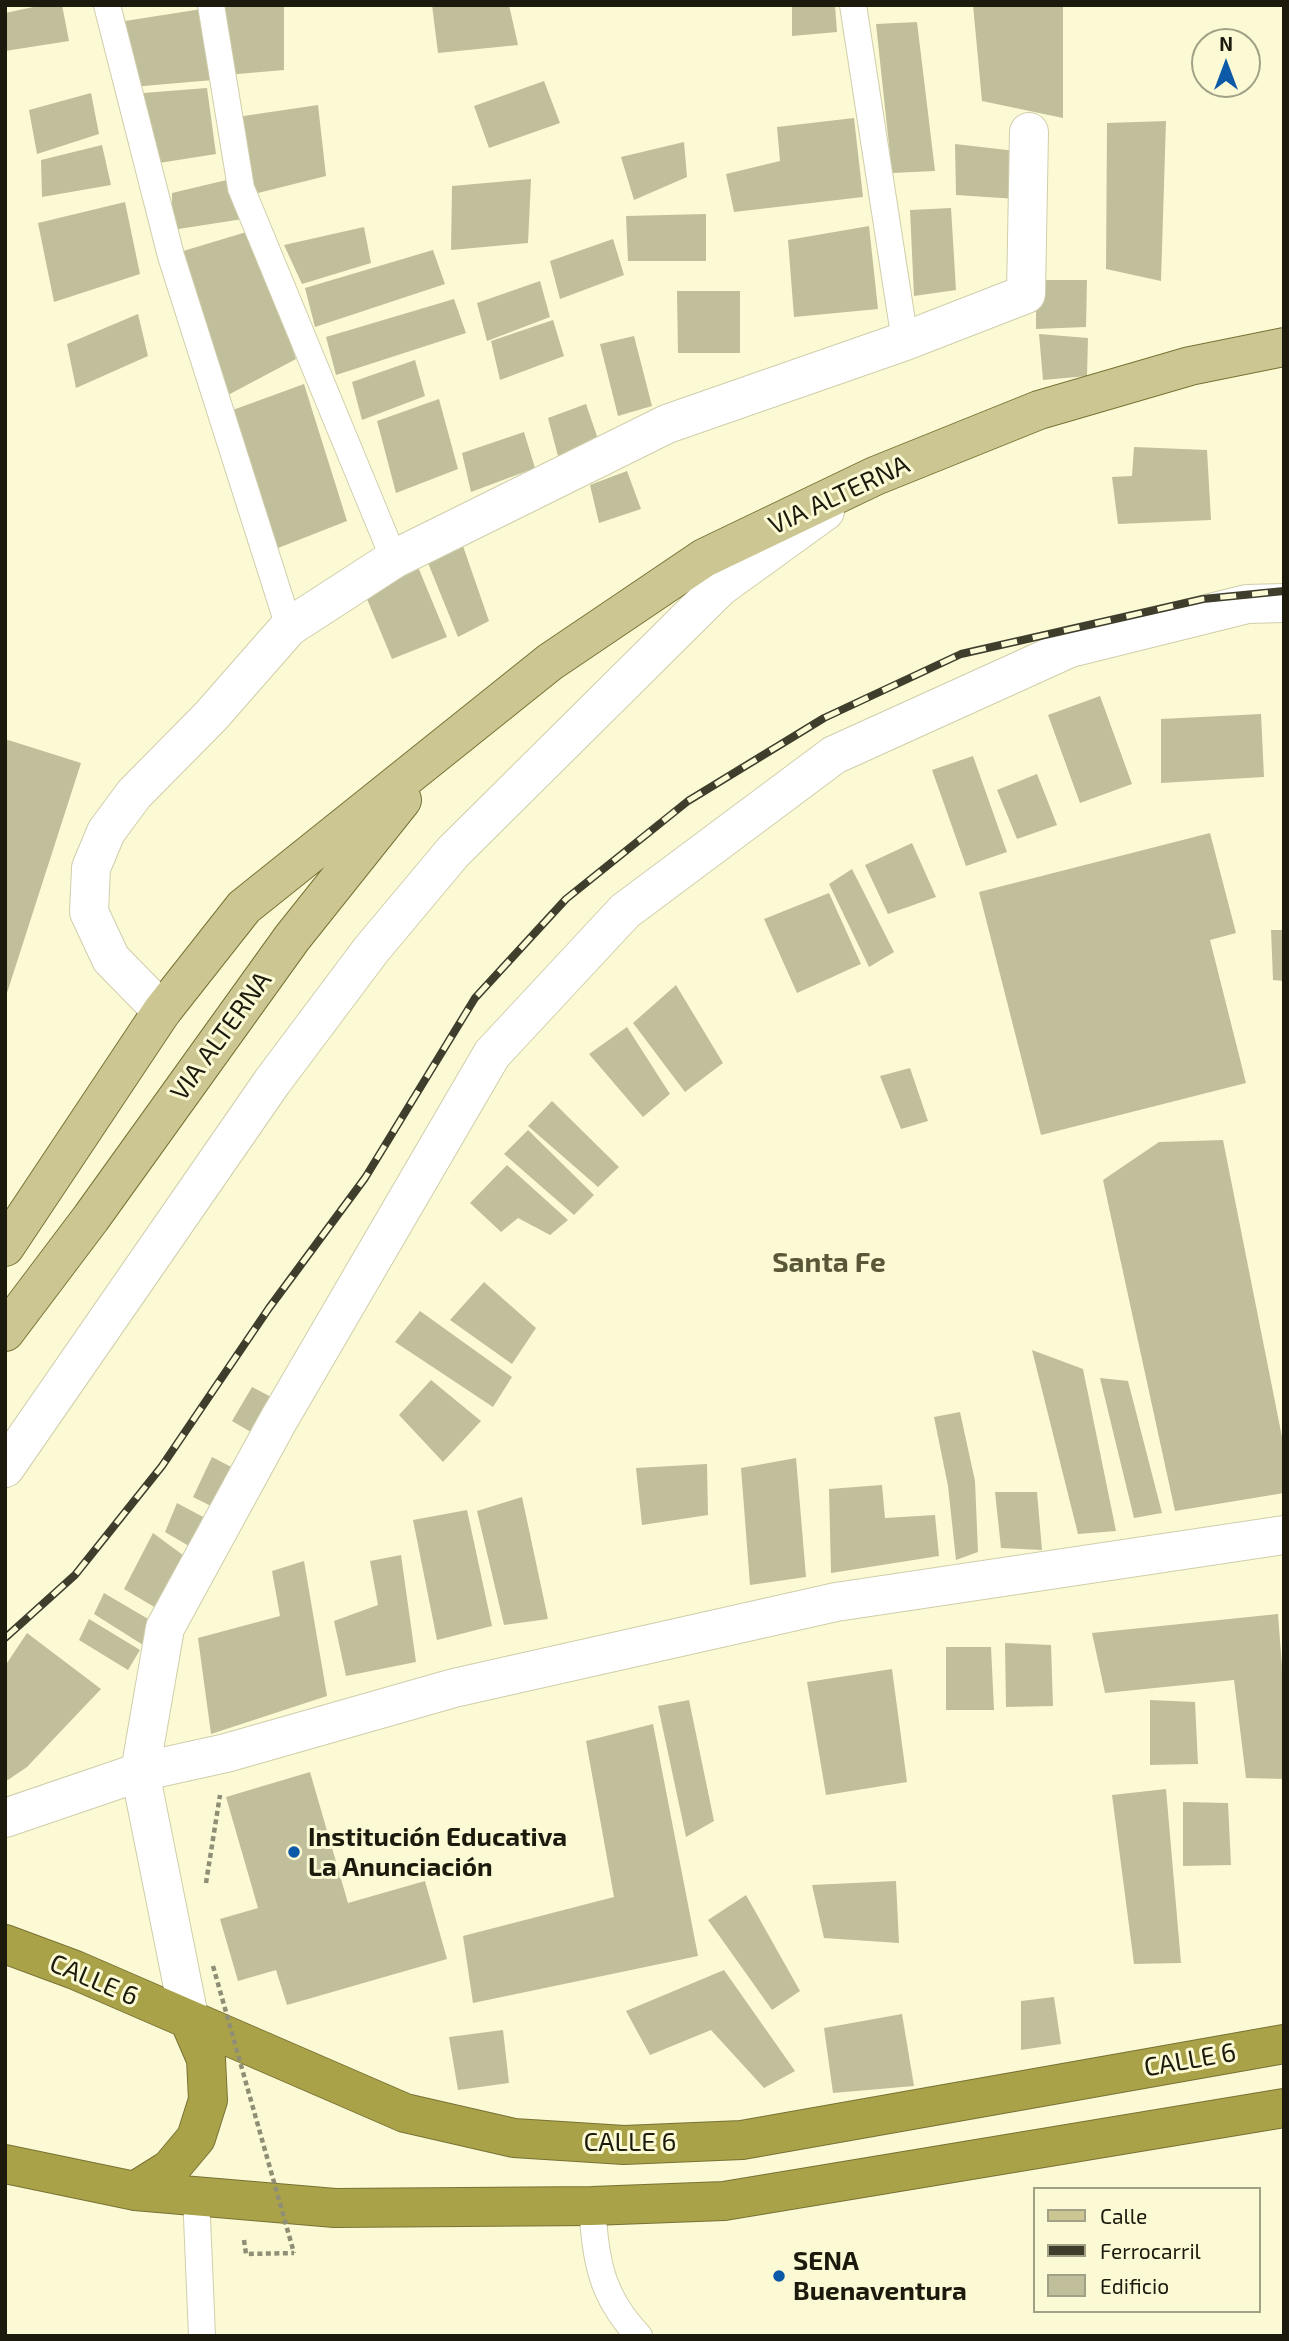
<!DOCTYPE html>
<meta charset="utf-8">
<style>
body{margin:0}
#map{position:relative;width:1289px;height:2341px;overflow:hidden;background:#fcfad5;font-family:"Exo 2",sans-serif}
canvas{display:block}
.frame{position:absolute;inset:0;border:7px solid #1b1a0d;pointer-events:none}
.legend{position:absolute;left:1033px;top:2187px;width:228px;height:126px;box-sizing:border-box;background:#fcfad5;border:2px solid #a2a085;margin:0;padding:9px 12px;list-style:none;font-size:21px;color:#1b1a0d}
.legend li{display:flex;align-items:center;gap:14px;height:35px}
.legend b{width:35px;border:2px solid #a2a085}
.north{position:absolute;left:1191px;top:28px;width:70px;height:70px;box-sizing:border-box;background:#fcfad5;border:2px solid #a2a085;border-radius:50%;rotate:0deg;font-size:19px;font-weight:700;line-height:28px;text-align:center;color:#1b1a0d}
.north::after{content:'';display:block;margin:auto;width:24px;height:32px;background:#0c59a8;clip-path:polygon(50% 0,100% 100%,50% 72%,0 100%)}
</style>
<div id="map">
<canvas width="1289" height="2341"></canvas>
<div class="frame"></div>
<ul class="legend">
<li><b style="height:9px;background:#ccc792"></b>Calle</li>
<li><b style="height:9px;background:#3f3e2d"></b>Ferrocarril</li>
<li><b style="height:19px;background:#c1be9b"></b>Edificio</li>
</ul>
<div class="north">N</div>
</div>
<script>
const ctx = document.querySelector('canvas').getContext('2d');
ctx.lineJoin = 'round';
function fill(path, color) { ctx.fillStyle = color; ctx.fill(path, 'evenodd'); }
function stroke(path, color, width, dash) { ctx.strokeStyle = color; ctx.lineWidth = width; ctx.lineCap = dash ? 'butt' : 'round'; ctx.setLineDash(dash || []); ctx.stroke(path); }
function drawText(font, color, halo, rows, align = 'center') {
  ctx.font = font + ' "Exo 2",sans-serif'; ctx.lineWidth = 6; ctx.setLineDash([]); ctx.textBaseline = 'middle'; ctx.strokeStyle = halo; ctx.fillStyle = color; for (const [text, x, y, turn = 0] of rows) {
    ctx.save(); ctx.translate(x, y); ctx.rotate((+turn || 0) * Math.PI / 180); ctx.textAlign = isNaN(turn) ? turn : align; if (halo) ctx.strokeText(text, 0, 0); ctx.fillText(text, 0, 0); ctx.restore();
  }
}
fill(new Path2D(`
 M 43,5 L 62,5 L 69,41 L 5,51 L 5,13 Z
 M 219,5 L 284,5 L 284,70 L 226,75 Z
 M 432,5 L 509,5 L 518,45 L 438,53 Z
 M 792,5 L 835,5 L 837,32 L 792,36 Z
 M 973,5 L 1063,5 L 1063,118 L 982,101 Z
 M 208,8 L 213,80 L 132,87 L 125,21 Z
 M 917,22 L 935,171 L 892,173 L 876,24 Z
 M 544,81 L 560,123 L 489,148 L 474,106 Z
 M 207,88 L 216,154 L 159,163 L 143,93 Z
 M 91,93 L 99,134 L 37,154 L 29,110 Z
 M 318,105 L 326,176 L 250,195 L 230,118 Z
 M 854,118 L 863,197 L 734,212 L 726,174 L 780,161 L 777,127 Z
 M 1166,121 L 1161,281 L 1106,269 L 1107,123 Z
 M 684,142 L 687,177 L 634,200 L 621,157 Z
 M 955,144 L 1016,151 L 1017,199 L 956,195 Z
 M 102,145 L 111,185 L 42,197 L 41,160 Z
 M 235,178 L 243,219 L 172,230 L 172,193 Z
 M 531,179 L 528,243 L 451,250 L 452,186 Z
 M 125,202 L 140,274 L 54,302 L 38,223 Z
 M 951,208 L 956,290 L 914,296 L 910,210 Z
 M 706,214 L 706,261 L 628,261 L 626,216 Z
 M 869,226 L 878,309 L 794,317 L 788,240 Z
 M 364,227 L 371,263 L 302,284 L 284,245 Z
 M 253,230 L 296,359 L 228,395 L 180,252 Z
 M 613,239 L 624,275 L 560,299 L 550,261 Z
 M 433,250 L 445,284 L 315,327 L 305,288 Z
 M 1036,280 L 1087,280 L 1086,327 L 1036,329 Z
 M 540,281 L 550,317 L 487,341 L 477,303 Z
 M 677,291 L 740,291 L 740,353 L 678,353 Z
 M 454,299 L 466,333 L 336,375 L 326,337 Z
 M 138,314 L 148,356 L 76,388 L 67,344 Z
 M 553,320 L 564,356 L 500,380 L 491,341 Z
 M 1039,334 L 1088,338 L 1087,376 L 1043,380 Z
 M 634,336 L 652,406 L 618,416 L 600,344 Z
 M 415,360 L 425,396 L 362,420 L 352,382 Z
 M 304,384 L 347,521 L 273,550 L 230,411 Z
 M 439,399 L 458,469 L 396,493 L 377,421 Z
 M 586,404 L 599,442 L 558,456 L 548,418 Z
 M 524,432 L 535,468 L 471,492 L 462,453 Z
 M 1134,447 L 1207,450 L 1211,520 L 1118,524 L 1112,477 L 1132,476 Z
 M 627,471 L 641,509 L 599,523 L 590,485 Z
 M 463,546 L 489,621 L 458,637 L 426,558 Z
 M 416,562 L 447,637 L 392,659 L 362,587 Z
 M 1100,696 L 1132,784 L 1080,803 L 1048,715 Z
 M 1261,714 L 1264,777 L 1161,783 L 1161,719 Z
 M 5,739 L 81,763 L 6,996 L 5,996 Z
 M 973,756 L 1007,852 L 966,866 L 932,770 Z
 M 1037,774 L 1057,825 L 1017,839 L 997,790 Z
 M 1210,833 L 1236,933 L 1210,940 L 1246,1083 L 1041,1135 L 979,892 Z
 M 912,843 L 936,897 L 888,914 L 865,865 Z
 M 852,869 L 894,952 L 869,967 L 829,884 Z
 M 829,893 L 861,964 L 797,993 L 764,919 Z
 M 1271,930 L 1284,930 L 1284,981 L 1273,980 Z
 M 676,985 L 723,1063 L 685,1092 L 633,1023 Z
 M 627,1027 L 670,1094 L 643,1117 L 589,1054 Z
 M 910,1068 L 928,1121 L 901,1129 L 880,1076 Z
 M 552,1101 L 619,1167 L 598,1187 L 528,1126 Z
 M 528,1130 L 594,1195 L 574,1215 L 504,1154 Z
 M 1223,1140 L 1284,1447 L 1284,1493 L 1175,1511 L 1103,1180 L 1159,1142 Z
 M 507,1165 L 568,1220 L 550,1235 L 518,1218 L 501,1232 L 470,1203 Z
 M 484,1282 L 536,1328 L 512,1364 L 450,1320 Z
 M 420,1311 L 512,1377 L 493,1407 L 395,1342 Z
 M 1032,1350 L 1083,1369 L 1116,1531 L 1078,1534 Z
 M 1100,1378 L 1128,1381 L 1162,1513 L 1134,1518 Z
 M 431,1380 L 481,1421 L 443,1462 L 399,1415 Z
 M 252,1387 L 279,1401 L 261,1438 L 232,1421 Z
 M 960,1412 L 975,1481 L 978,1552 L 956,1560 L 948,1486 L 934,1417 Z
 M 212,1457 L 241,1472 L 221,1511 L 193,1497 Z
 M 796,1458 L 806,1577 L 750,1585 L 741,1468 Z
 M 707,1464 L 708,1515 L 642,1525 L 636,1468 Z
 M 882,1485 L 885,1518 L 935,1515 L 939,1556 L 831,1573 L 829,1489 Z
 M 995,1492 L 1037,1492 L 1042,1550 L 1001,1548 Z
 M 522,1497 L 548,1619 L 504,1625 L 477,1511 Z
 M 177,1503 L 205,1518 L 194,1549 L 165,1532 Z
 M 467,1510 L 492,1626 L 437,1640 L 413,1520 Z
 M 153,1533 L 187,1558 L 161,1611 L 124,1589 Z
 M 401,1555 L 416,1662 L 346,1676 L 334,1621 L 378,1605 L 370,1561 Z
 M 304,1561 L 327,1696 L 211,1734 L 198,1638 L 280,1616 L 272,1571 Z
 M 104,1593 L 155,1623 L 143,1645 L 94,1614 Z
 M 1278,1614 L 1284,1693 L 1284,1779 L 1246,1778 L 1234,1680 L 1105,1693 L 1092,1633 Z
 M 89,1619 L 140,1650 L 128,1670 L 79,1640 Z
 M 27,1633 L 101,1689 L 27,1767 L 5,1782 L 5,1666 Z
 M 1005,1643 L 1051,1645 L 1053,1706 L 1006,1707 Z
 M 946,1647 L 991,1647 L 994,1710 L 946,1710 Z
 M 892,1669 L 907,1782 L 826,1795 L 807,1682 Z
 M 689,1700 L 714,1821 L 686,1837 L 658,1706 Z
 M 1150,1700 L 1195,1702 L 1198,1764 L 1150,1765 Z
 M 653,1724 L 698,1956 L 473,2003 L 463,1936 L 614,1897 L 586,1741 Z
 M 310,1772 L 348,1903 L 425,1881 L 447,1959 L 287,2005 L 276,1970 L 238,1981 L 220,1919 L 258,1908 L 226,1797 Z
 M 1166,1789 L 1181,1963 L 1134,1964 L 1112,1795 Z
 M 1183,1802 L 1228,1803 L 1231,1865 L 1183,1866 Z
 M 896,1881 L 899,1943 L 824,1938 L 812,1885 Z
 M 746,1895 L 800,1991 L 772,2010 L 708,1920 Z
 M 724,1970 L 795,2071 L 764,2088 L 711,2030 L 650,2055 L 626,2011 Z
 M 1054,1997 L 1061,2044 L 1021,2050 L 1021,2001 Z
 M 902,2014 L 914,2086 L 833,2093 L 824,2028 Z
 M 503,2030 L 509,2083 L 458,2090 L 449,2037 Z`), '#c1be9b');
const lane = new Path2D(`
 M 107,5 L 171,256 L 289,627
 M 211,5 L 241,188 L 394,559
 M 853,5 L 905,341
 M 196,2194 L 202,2336
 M 592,2206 C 596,2260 600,2295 639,2336`);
const street = new Path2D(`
 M 162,1011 L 111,959 L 89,912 L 91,868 L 106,832 L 134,794 L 211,716 L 289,627 L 394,559 L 667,424 L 905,341 L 1026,294 L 1029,132
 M 5,1468 L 272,1082 L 371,950 L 453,852 L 720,587 L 825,511
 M 5,1818 L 140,1772 L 226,1753 L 454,1688 L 836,1602 L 1284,1535
 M 190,2022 L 140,1772 L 165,1628 L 278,1421 L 492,1054 L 625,911 L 834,755 L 1070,648 L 1247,604 L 1284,603`);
const primary = new Path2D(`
 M 5,1247 L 162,1011 L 244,907 L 550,662 L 704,558 L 875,476 L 1039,410 L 1190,366 L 1284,347
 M 5,1332 L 91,1218 L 292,938 L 402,800`);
const highway = new Path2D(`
 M 5,1944 L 75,1970 L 405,2113 L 514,2138 L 624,2145 L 742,2140 L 1284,2044
 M 5,2164 L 135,2191 L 335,2208 L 592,2206 L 724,2201 L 1284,2108
 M 135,2191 L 170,2169 L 196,2138 L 208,2100 L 206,2059 L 190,2022`);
stroke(lane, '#d0ceab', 28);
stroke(street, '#d0ceab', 40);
stroke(primary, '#787234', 40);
stroke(highway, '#787234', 40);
stroke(new Path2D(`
 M 206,1883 L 220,1795
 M 244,2240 L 246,2254 L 294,2253`), '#908f75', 4.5, [5, 3.5]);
stroke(lane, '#fff', 26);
stroke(street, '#fff', 38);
stroke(primary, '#ccc792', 38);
stroke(highway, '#aaa249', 38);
const rail = new Path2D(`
 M 5,1638 L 75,1575 L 162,1466 L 269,1308 L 365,1178 L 475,998 L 566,899 L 688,801 L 824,718 L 961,654 L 1203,599 L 1284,591`);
stroke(rail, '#3f3e2d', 8);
stroke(rail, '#fcfad5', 5, [16]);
stroke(new Path2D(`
 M 213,1966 L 294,2253`), '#908f75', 4.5, [5, 3.5]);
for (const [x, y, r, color] of [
 [294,1852,7,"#0c59a8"],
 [779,2276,7,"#0c59a8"]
]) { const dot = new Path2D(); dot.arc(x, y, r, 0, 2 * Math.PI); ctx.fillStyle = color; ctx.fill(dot); stroke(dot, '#fcfad5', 2.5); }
drawText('26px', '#1b1a0d', '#fcfad5', [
 ["VIA ALTERNA",839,495,-25],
 ["VIA ALTERNA",221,1036,-54],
 ["CALLE 6",94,1980,23],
 ["CALLE 6",1190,2060,-10],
 ["CALLE 6",630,2142]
]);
drawText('bold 26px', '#1b1a0d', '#fcfad5', [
 ["Institución Educativa",308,1837],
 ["La Anunciación",308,1867],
 ["SENA",793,2261],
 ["Buenaventura",793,2291]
], 'left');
drawText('bold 28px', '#595737', '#fcfad5', [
 ["Santa Fe",829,1263]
]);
</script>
